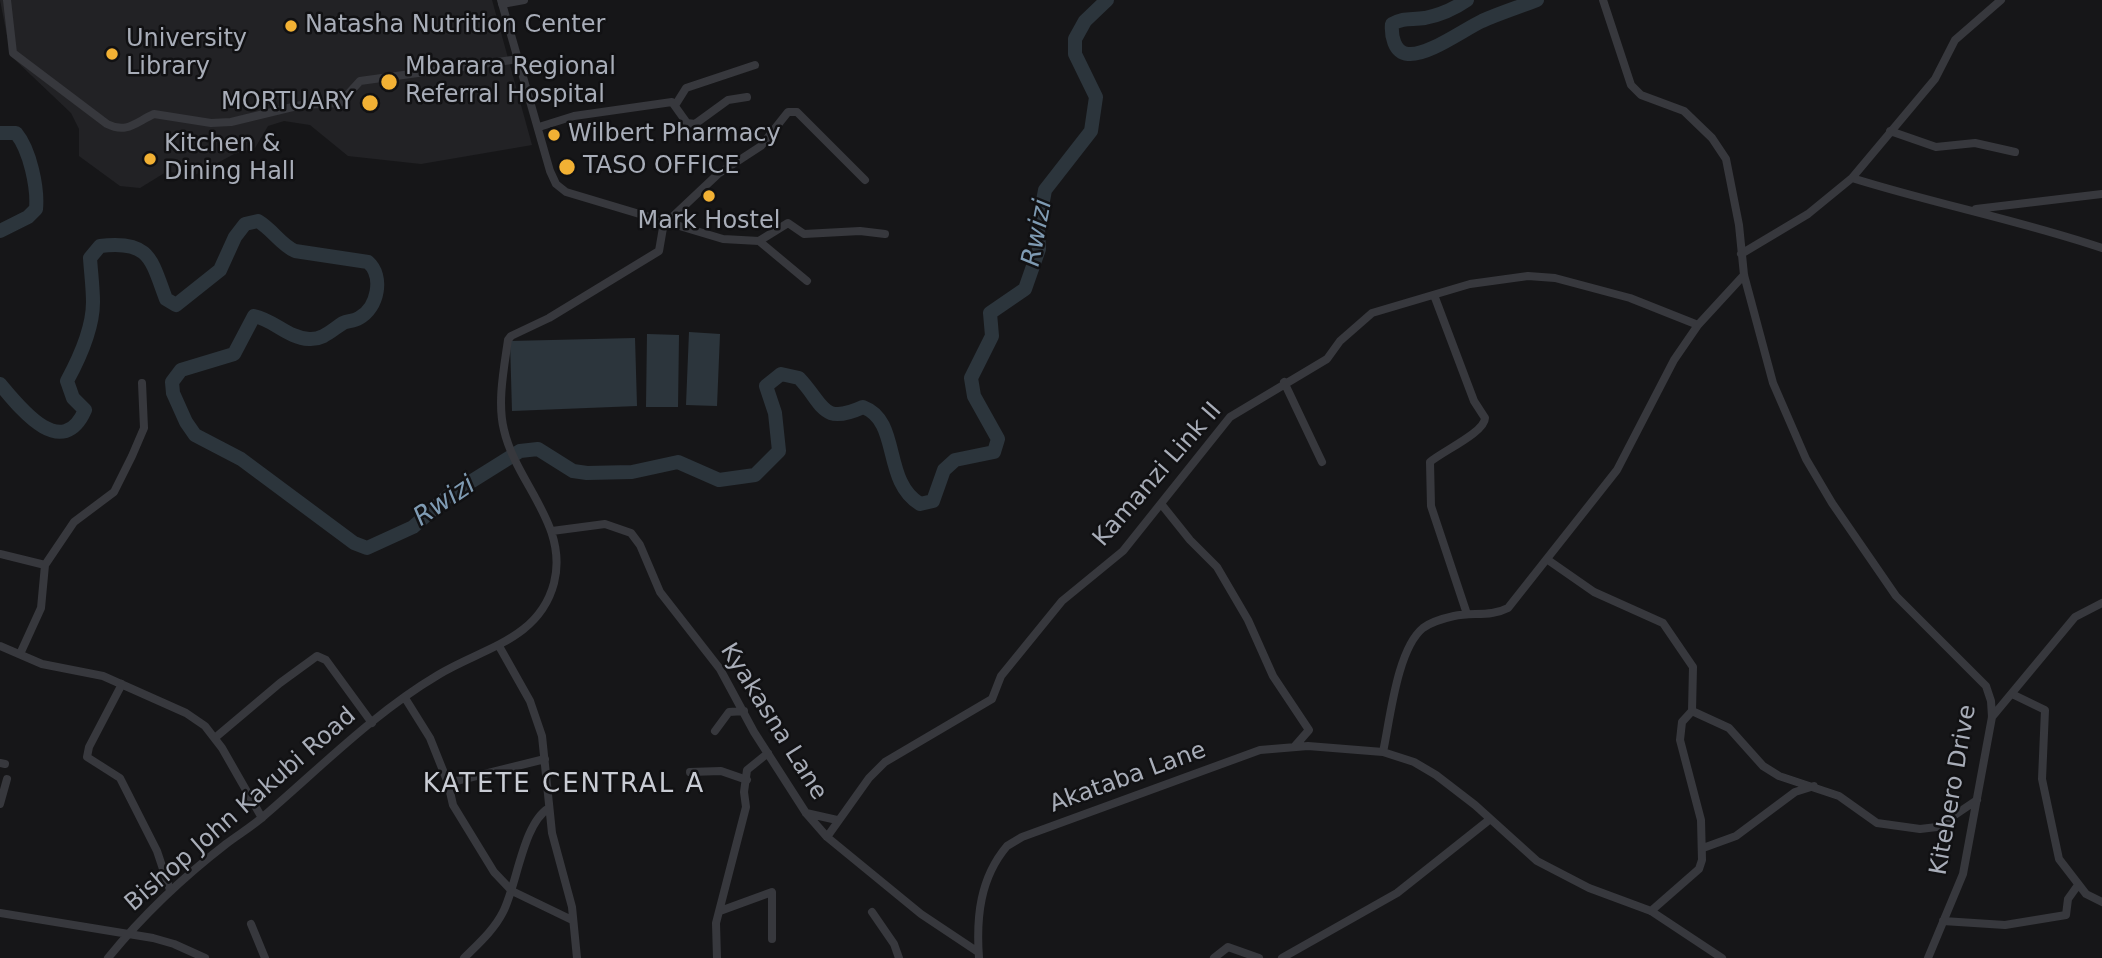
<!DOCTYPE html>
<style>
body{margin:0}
canvas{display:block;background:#161618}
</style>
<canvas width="2102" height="958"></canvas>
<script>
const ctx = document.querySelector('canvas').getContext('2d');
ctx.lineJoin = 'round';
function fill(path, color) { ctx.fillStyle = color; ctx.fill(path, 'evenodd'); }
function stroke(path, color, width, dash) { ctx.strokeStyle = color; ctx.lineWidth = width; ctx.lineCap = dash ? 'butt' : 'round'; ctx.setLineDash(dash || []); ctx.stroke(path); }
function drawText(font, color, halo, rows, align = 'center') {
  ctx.font = font + ' "DejaVu Sans",sans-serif'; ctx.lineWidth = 5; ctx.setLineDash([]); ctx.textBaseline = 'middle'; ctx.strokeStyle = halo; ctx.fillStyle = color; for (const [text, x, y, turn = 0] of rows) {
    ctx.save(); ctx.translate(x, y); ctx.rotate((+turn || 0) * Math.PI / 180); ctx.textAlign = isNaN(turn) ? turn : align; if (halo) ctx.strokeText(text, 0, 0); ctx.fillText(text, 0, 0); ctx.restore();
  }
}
fill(new Path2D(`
 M 0,0 L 492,0 L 532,145 L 421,164 L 348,156 L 310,125 L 284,121 L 268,126 L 255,148 L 234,154 L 197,174 L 166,172 L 140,188 L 120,186 L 79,156 L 79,129 L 71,113 L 11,56 Z`), '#222225');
fill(new Path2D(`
 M 689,332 L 720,334 L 717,406 L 686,405 Z
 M 647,334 L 679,335 L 678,407 L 646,407 Z
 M 635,338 L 637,406 L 512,411 L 510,341 Z`), '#2c353c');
stroke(new Path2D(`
 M 1467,0 C 1454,9 1440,15 1425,18 C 1411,20 1404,17 1392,24 C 1391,35 1394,53 1408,54 C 1428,56 1463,30 1482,21 C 1500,13 1519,7 1537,0
 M 0,133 L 16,133 C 30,150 38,188 36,209 L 28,217 L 0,231
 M 0,384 C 20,408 62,462 85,410 L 73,398 L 67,381 C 79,359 93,328 93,302 C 93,288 91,273 90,258 L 100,246 C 150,240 151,259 166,299 L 176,305 L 220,270 L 235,237 L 245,224 L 258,221 C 273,230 280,244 295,251 L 368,262 C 384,276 378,308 359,318 C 354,321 348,321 343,323 C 332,330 323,340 309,339 C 288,338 274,320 254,316 L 234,354 L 181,370 L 172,382 L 173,393 L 186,422 L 195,435 L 241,459 L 354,543 L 367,548 L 413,527 L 448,496 L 520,451 L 538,449 L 573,471 L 587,473 L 632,472 L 678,462 L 719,480 L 755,475 L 779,451 L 775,413 L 766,386 L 781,374 L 799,378 C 824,404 821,426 863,407 C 901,421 882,481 920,504 L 933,501 L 944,470 L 955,460 L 994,452 L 998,439 L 974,396 L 971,378 L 992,336 L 990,313 L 1025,289 L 1039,249 L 1038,228 L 1045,190 L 1091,131 L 1096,97 L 1075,54 L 1075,39 L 1085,21 L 1107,0`), '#2c353c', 14);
stroke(new Path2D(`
 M 7,0 L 13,53 L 107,124 C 127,134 136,122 154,114 L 211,123 L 231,122 L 301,105 L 340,103 L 360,81 L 519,59
 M 501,0 L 550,171 L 556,184 L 566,192 L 723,239 L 759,241 L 788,223 L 804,234 L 860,231 L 885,234
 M 1603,0 L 1631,85 L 1641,95 L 1684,111 L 1712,138 L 1726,159 L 1739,225 L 1744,275 L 1773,383 L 1806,459 L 1832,503 L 1896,596 L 1986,686 L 1991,701 L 1992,717 L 1963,874 L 1928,958
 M 502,4 L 524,0
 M 676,104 L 686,88 L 755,65
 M 539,127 L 574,116 L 672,102 L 687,123 L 695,124 L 728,100 L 747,97
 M 1890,131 L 1936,147 L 1975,143 L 2015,152
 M 1852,178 C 1935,204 2019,220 2102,248
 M 1976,209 L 2102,194
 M 667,222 L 718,174 L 761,146 L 788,112 L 797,112 L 865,180
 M 759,241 L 807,281
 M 1741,254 L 1808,214 L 1852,178 L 1935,79 L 1955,40 L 2001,0
 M 1434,295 L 1474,401 L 1485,418 C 1485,432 1443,451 1430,462 L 1431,506 L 1467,614
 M 1284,382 L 1322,462
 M 1162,505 L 1190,540 L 1217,567 L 1248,620 L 1273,676 L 1309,730 L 1295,746
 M 552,531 L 605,524 L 631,533 L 640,545 L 660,592 L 720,669 L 754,732 L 806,813 L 827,837 L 921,914 L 978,952
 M 0,554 L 45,565
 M 1548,560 L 1594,592 L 1663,623 L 1693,667 L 1692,711 L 1682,722 L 1680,740 L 1701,820 L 1702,860 L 1699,869 L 1651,911
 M 0,646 L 42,664 L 103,676 L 186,713 L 205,726 L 222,748 L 262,818
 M 499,646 L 530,701 L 542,736 L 552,833 L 572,907 L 577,958
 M 20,654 L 41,608 L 45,565 L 74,522 L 114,492 L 132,456 L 144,428 L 142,383
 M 122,684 L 89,747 L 87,757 L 120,778 L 157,851 L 170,890
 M 2012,694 L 2045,710 L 2042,779 L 2059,859 L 2086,894 L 2102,902
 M 405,698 L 430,738 L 448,783 L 545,759
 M 1692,711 L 1729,728 L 1763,766 L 1779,776 L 1839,796 L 1877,823 L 1920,829 L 1937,827 L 1977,800
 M 1992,717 L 2075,617 L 2102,603
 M 715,731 L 729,712 L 744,711
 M 216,737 L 280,683 L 317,656 L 326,660 L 372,723
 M 1383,752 C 1390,720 1397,649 1423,628 C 1431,622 1445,618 1454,616 C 1472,612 1491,617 1508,608 L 1617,470 L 1674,360 L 1698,325 L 1744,275
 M 0,763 L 5,764
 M 690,772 L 721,771 L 747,780
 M 448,783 L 453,805 L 494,872 L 512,891 L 572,920
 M 0,804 L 7,779
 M 806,813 L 837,820
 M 827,837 L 869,778 L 885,762 L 992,699 L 1001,676 L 1062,601 L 1123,551 L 1230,417 L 1327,359 L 1340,341 L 1372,313 L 1470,284 L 1528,276 L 1555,278 L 1630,298 L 1698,325
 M 1703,848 L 1736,836 L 1795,792 L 1814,786
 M 720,911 L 772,892 L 772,939
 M 872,912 L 894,944 L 899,958
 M 0,913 L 153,938 L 174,944 L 205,958
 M 1943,921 L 2005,925 L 2066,915 L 2068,899 L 2078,885
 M 251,924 L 265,958
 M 108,958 C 143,915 182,878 226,844 C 239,834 253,826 265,815 C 321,767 374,713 438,675 C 482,648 539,640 554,583 C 569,525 516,483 504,430 C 497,403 504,368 508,340 L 511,336 L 549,318 L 659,251 L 664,222
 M 464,958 C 478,944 494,930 503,912 C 517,885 523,823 549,808
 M 717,958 L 716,923 L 746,807 L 744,792 L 747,770 L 768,753
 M 979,958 C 976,917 980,878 1007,846 L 1022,837 L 1260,750 L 1308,746 L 1383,752 L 1414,762 L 1436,775 L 1475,805 L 1537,861 L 1589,888 L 1651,911 L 1722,958
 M 1214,958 L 1228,947 L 1259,958
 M 1282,958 L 1397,893 L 1489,820`), '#37383d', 8);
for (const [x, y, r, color] of [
 [291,26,7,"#f2b134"],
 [112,54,7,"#f2b134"],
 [389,82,9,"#f2b134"],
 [370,103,9,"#f2b134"],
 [554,135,7,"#f2b134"],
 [150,159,7,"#f2b134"],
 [567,167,9,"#f2b134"],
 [709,196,7,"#f2b134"]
]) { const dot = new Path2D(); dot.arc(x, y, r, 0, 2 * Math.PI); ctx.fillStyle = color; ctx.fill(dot); stroke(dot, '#111113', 2.5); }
drawText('24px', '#a8adb8', '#111113', [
 ["Natasha Nutrition Center",305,26],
 ["University",126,40],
 ["Library",126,68],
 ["Mbarara Regional",405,68],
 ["Referral Hospital",405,96],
 ["MORTUARY",354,103,"right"],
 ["Wilbert Pharmacy",568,135],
 ["Kitchen &",164,145],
 ["Dining Hall",164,173],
 ["TASO OFFICE",583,167],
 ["Mark Hostel",709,222,"center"]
], 'left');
drawText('24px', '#a8adb8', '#111113', [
 ["Kamanzi Link II",1158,475,-49],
 ["Kyakasna Lane",773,722,58],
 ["Akataba Lane",1128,778,-20],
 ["Kitebero Drive",1954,790,-80],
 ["Bishop John Kakubi Road",241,810,-41]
]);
drawText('italic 26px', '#7f9bb3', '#111113', [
 ["Rwizi",1038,233,-79],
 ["Rwizi",445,502,-34]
]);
ctx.letterSpacing = '2px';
drawText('26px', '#c9ccd4', '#111113', [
 ["KATETE CENTRAL A",564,785]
]);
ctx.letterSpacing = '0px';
</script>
